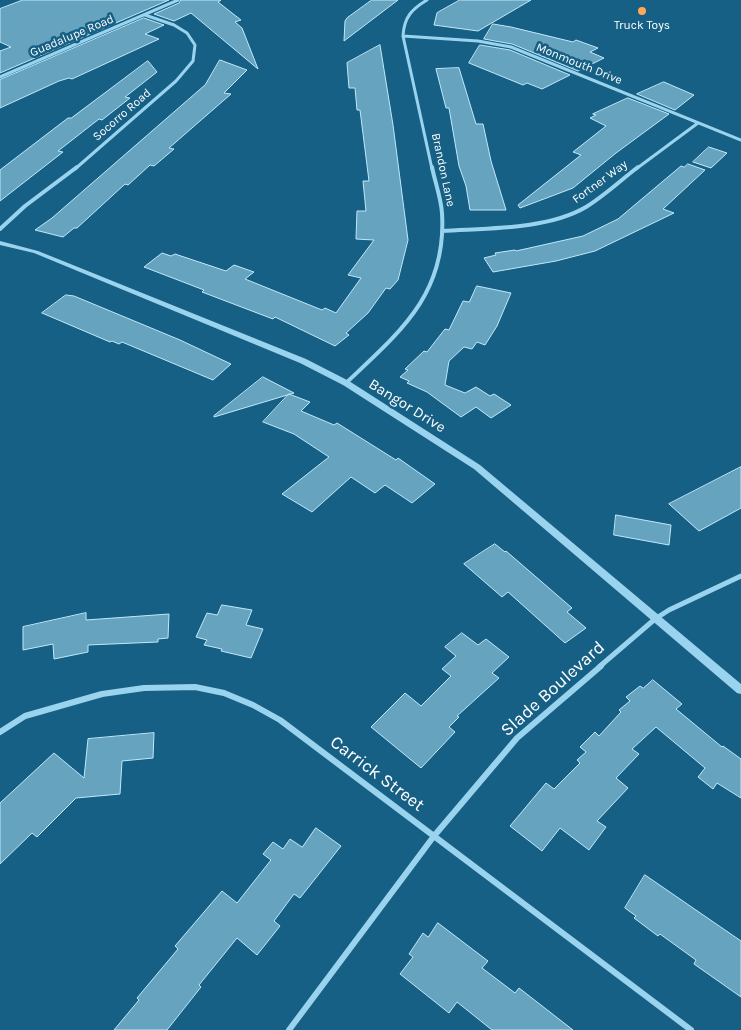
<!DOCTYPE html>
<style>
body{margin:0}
canvas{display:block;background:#166085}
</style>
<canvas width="741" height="1030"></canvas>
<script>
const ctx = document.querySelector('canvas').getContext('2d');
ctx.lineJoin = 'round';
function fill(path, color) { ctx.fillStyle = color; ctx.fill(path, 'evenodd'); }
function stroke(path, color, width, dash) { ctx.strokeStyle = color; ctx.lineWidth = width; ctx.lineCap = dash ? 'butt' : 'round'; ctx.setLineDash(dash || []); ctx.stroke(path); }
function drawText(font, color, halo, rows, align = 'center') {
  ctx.font = font + ' Karla,sans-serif'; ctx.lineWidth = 5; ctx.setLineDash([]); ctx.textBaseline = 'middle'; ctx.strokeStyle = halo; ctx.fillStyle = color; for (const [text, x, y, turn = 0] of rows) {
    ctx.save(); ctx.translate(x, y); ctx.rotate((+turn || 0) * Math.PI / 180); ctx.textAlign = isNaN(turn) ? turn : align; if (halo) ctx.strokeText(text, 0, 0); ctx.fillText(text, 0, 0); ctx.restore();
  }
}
const building = new Path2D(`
 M 23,0 L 169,0 L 0,73 L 0,51 L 11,47 L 0,42 L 0,9 Z
 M 181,0 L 221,0 L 218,2 L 241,20 L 235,22 L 242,28 L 258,69 L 191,13 L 174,21 L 154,14 L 179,3 Z
 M 372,0 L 398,0 L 344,41 L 345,21 L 347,18 Z
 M 460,0 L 531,0 L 478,31 L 434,25 L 437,13 Z
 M 144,18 L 164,25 L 145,34 L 159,39 L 72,79 L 69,78 L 59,81 L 0,108 L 0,80 Z
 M 493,24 L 511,27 L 573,42 L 576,40 L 598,48 L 590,52 L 604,58 L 578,71 L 512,44 L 484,39 Z
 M 380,45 L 393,125 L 408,240 L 398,280 L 390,289 L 386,288 L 368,313 L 346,333 L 349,335 L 335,346 L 275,317 L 273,319 L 202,292 L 204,290 L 144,267 L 162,253 L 171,256 L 175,254 L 226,271 L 234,265 L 254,272 L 245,279 L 322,310 L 325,308 L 336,313 L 361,278 L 348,275 L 374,240 L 356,239 L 357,211 L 366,211 L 363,181 L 369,181 L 360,110 L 357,110 L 355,88 L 349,88 L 347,63 Z
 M 480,45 L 510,50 L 570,75 L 542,89 L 527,83 L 523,85 L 469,63 Z
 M 220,60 L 247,70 L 224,93 L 231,94 L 169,148 L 174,149 L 154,166 L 150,165 L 128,185 L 125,184 L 77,228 L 74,228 L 63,237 L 35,230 L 52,218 L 205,85 Z
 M 148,61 L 157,72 L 125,97 L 130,98 L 102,120 L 99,119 L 58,151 L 63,152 L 0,201 L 0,170 L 68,118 L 71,118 Z
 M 459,68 L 476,124 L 483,124 L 491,161 L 506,210 L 470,210 L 466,186 L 459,166 L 449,108 L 446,108 L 436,69 Z
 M 664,82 L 694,95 L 675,110 L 637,94 Z
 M 628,98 L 669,114 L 616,153 L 573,188 L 520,208 L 518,205 L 581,155 L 573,152 L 606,126 L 590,118 L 596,115 L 593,114 Z
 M 709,147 L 727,153 L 711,168 L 693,162 Z
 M 688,164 L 705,170 L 663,209 L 674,213 L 595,251 L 556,261 L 493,272 L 484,258 L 496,255 L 495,253 L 515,250 L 516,251 L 583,236 L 618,219 L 681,166 L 684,167 Z
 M 477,286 L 511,293 L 497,326 L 485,345 L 477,342 L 472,349 L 464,347 L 449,361 L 445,385 L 465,393 L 476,387 L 490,396 L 494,394 L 511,405 L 491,418 L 476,407 L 461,417 L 427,392 L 407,383 L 409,381 L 400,377 L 408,370 L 405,369 L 424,351 L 427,352 L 445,329 L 449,330 L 463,301 L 469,302 Z
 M 66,295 L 74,296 L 180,340 L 231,364 L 213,380 L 122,342 L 119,344 L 112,341 L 110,342 L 42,313 Z
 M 263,377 L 294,393 L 214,417 L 214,416 Z
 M 289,394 L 310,402 L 301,411 L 334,425 L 337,423 L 396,460 L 398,458 L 435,484 L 412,503 L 385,485 L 375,493 L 351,477 L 312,512 L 282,494 L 329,457 L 294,434 L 263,422 Z
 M 741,467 L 741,508 L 699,531 L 669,504 Z
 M 616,515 L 671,525 L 669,545 L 614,535 Z
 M 495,544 L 505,552 L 506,551 L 572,608 L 567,612 L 586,628 L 565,643 L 508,592 L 502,597 L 464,564 Z
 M 222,605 L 252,610 L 246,625 L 263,629 L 251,658 L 221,651 L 222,649 L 204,645 L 207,640 L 196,637 L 207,613 L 217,615 Z
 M 86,613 L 86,620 L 169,614 L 168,638 L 158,639 L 158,642 L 88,645 L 88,652 L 54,659 L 53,644 L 23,650 L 23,627 Z
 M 462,633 L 478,645 L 486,639 L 509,657 L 492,673 L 499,678 L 457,716 L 459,717 L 449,727 L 455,732 L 421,768 L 371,727 L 405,693 L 421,706 L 451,676 L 442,669 L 456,656 L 445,647 Z
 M 653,680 L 682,704 L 676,709 L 722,747 L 723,746 L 741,759 L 741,798 L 717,783 L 713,789 L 698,777 L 705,768 L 656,727 L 632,749 L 639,754 L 616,778 L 628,788 L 597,821 L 606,827 L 589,850 L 560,828 L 542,851 L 510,826 L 546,783 L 554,789 L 580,763 L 577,760 L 586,752 L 580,747 L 595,732 L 599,736 L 621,712 L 619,710 L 630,701 L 626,697 L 640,686 L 643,688 Z
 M 154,733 L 153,758 L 122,761 L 120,794 L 76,798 L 37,837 L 32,833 L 0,864 L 0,803 L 54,753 L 84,778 L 88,739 Z
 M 316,828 L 341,846 L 300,898 L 294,894 L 274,921 L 280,926 L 257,955 L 237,938 L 199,985 L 201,987 L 167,1030 L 114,1030 L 139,1000 L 137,998 L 178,949 L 175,946 L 222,891 L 237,903 L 271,860 L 263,854 L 273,842 L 283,849 L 290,839 L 302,847 Z
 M 645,875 L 741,941 L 741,997 L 694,964 L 696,960 L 660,934 L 658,936 L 634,918 L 636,916 L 625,908 Z
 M 438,923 L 488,961 L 482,968 L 515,993 L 519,988 L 573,1030 L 492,1030 L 457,1002 L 449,1013 L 400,974 L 413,957 L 409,954 L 423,933 L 428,937 Z`);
fill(building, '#66a3bf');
stroke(building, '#c0e8fa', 1);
stroke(new Path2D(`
 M 427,0 C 412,9 404,17 403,36 L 432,169
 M 403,36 L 478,41 L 511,47 L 741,140
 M 0,77 L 178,0
 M 75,169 L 176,81 L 193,61 L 195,45 L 187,33 L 174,25 L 145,15
 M 636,169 L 698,123`), '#9ad3ee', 3);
stroke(new Path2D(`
 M 0,229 L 25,206 L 77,167
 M 442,231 C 486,228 547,230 586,207 C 604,196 621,180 638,167
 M 346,383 C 400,332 447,294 442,213 C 441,198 435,182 432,167`), '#9ad3ee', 4);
stroke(new Path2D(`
 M 599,667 L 655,619 L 669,610 L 741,576`), '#9ad3ee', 5);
stroke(new Path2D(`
 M 0,732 L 25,716 L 102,694 L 144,688 L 195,687 L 224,693 L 253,705 L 280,720 L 691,1030
 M 289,1030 L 434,836 L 517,738 L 601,666`), '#9ad3ee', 6);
fill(new Path2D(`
 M 0,241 L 38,251 L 63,261 L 306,359 L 349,381 L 480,465 L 741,684 L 741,694 L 737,693 L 474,469 L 343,385 L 300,363 L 34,253 L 0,245 Z`), '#9ad3ee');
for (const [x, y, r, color] of [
 [642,11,5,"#ffa857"]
]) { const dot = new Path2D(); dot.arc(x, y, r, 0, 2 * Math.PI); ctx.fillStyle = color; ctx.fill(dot); stroke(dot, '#166085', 2); }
drawText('12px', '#fff', '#166085', [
 ["Truck Toys",642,26]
]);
drawText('12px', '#fff', '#166085', [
 ["Guadalupe Road",72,36,-23],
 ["Monmouth Drive",579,64,22],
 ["Socorro Road",122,115,-41],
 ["Brandon Lane",443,170,78],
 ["Fortner Way",600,182,-36]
]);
drawText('15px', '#fff', '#166085', [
 ["Bangor Drive",407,406,32]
]);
drawText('18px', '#fff', '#166085', [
 ["Slade Boulevard",553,689,-42],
 ["Carrick Street",377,774,37]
]);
</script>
